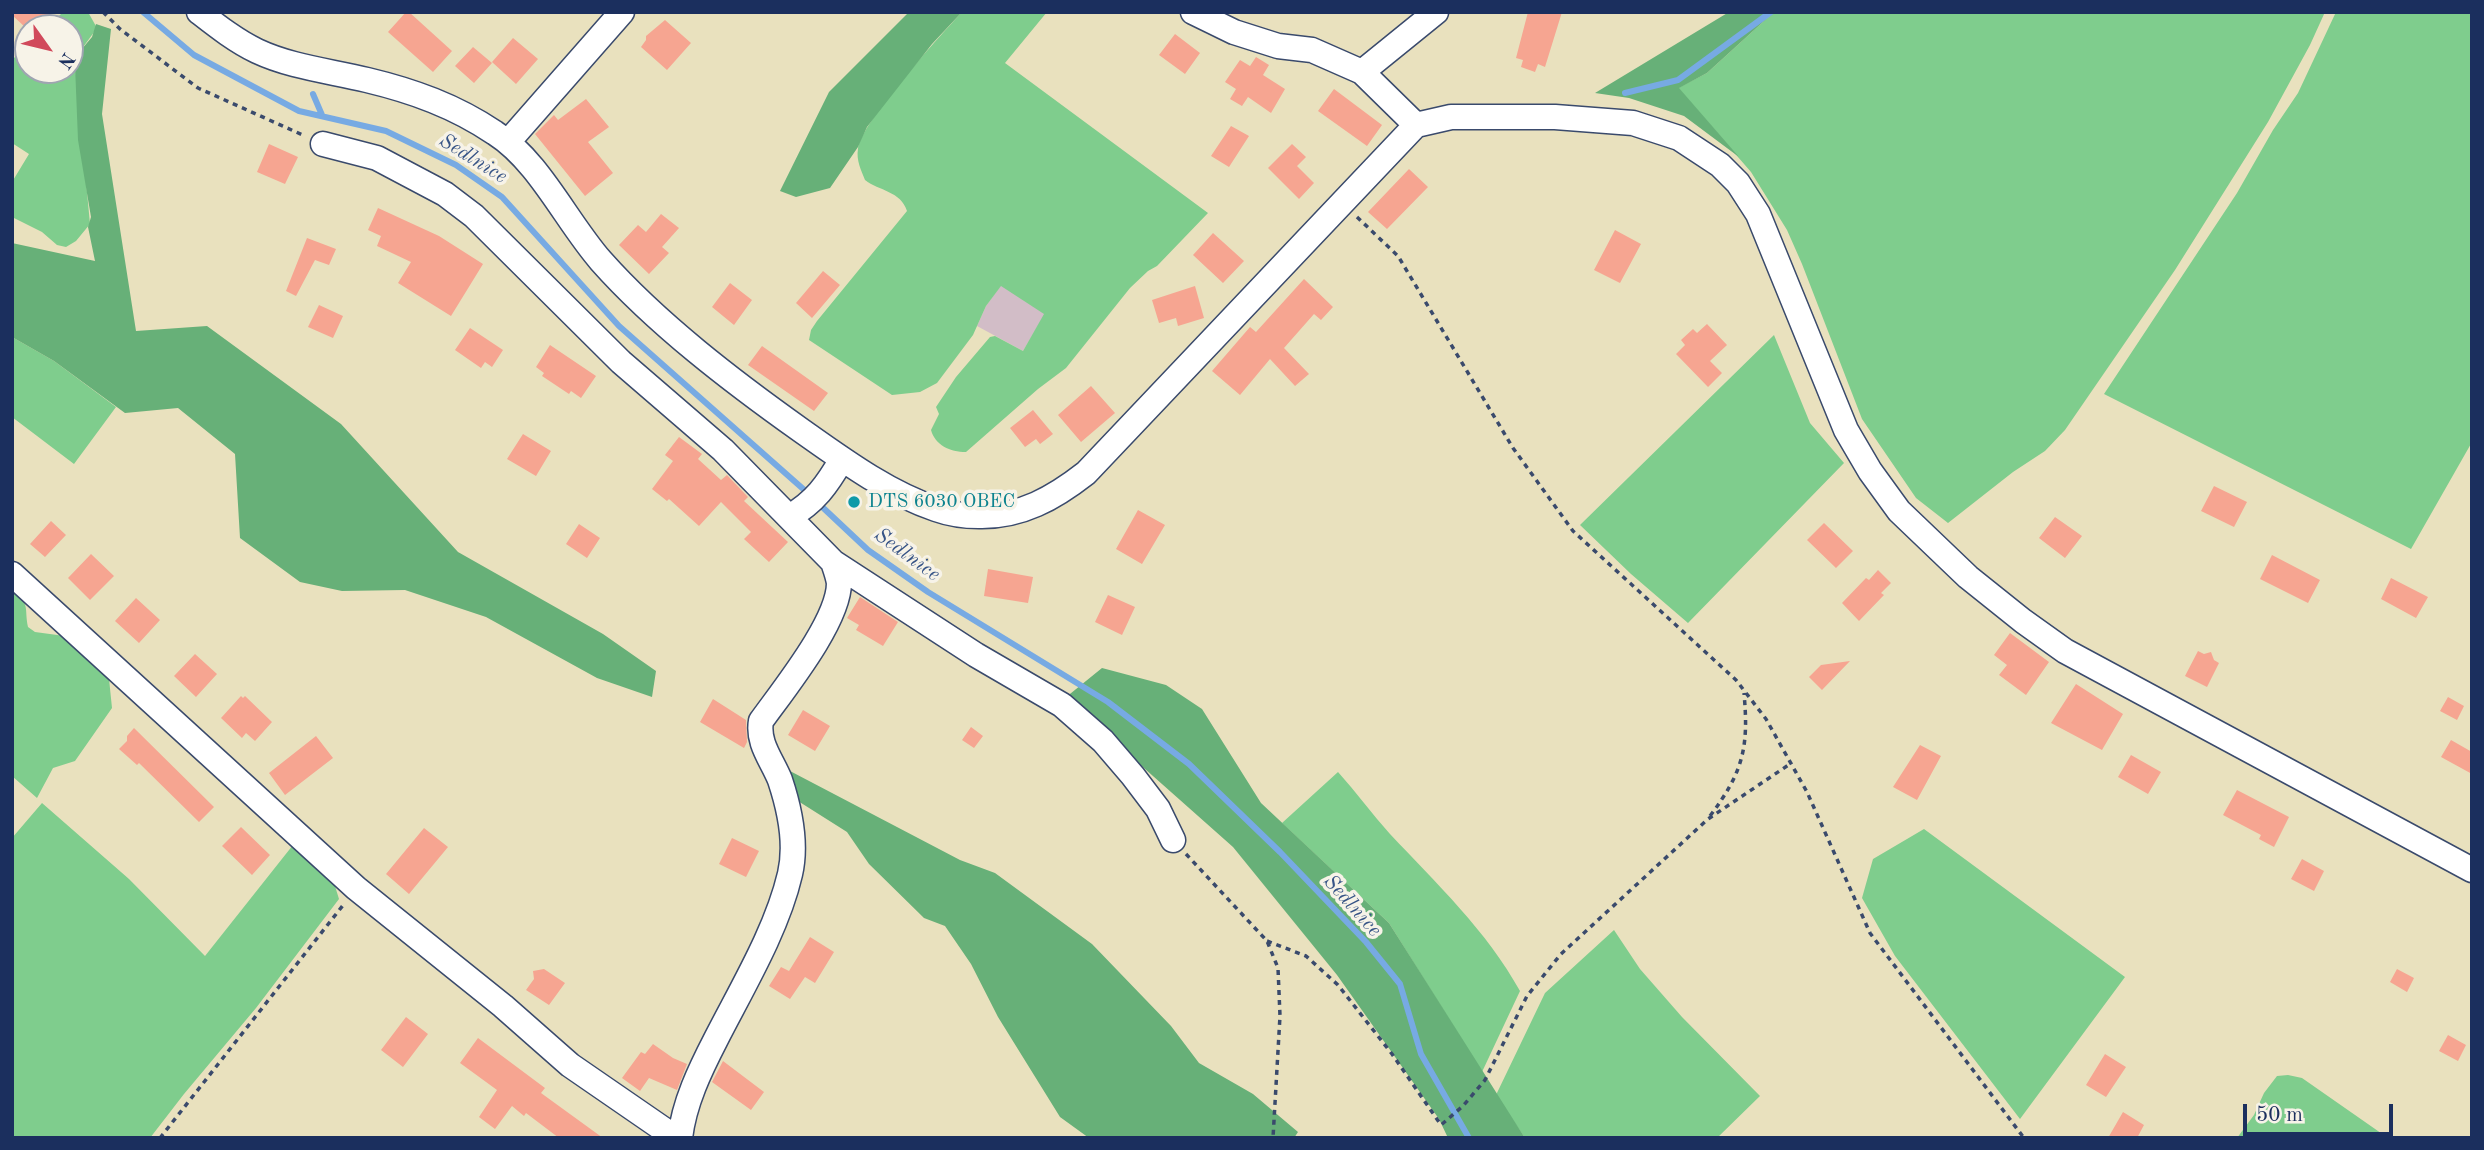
<!DOCTYPE html>
<style>
body{margin:0}
#map{position:relative;width:2484px;height:1150px;overflow:hidden;background:#e9e1be;font-family:"Old Standard TT",serif}
canvas{display:block}
.frame{position:absolute;inset:0;border:14px solid #1b2f5e;pointer-events:none}
.north{position:absolute;left:14px;top:14px;width:70px;height:70px;box-sizing:border-box;background:#f7f3e8;border:2px solid #9fa5b1;border-radius:50%;rotate:124deg;font-size:19px;font-weight:700;line-height:28px;text-align:center;color:#1b2f5e}
.north::after{content:'';display:block;margin:auto;width:24px;height:32px;background:#d1495b;clip-path:polygon(50% 0,100% 100%,50% 72%,0 100%)}
.scale{position:absolute;left:2243px;top:1104px;width:150px;height:32px;box-sizing:border-box;border:4px solid #1b2f5e;border-top:0;padding-left:9px;font-size:21px;line-height:24px;white-space:nowrap;color:#1b2f5e;-webkit-text-stroke:5px #f7f3e8;paint-order:stroke}
</style>
<div id="map">
<canvas width="2484" height="1150"></canvas>
<div class="frame"></div>
<div class="north">N</div>
<div class="scale">50 m</div>
</div>
<script>
const ctx = document.querySelector('canvas').getContext('2d');
ctx.lineJoin = 'round';
function fill(path, color) { ctx.fillStyle = color; ctx.fill(path, 'evenodd'); }
function stroke(path, color, width, dash) { ctx.strokeStyle = color; ctx.lineWidth = width; ctx.lineCap = dash ? 'butt' : 'round'; ctx.setLineDash(dash || []); ctx.stroke(path); }
function drawText(font, color, halo, rows, align = 'center') {
  ctx.font = font + ' "Old Standard TT",serif'; ctx.lineWidth = 7; ctx.setLineDash([]); ctx.textBaseline = 'middle'; ctx.strokeStyle = halo; ctx.fillStyle = color; for (const [text, x, y, turn = 0] of rows) {
    ctx.save(); ctx.translate(x, y); ctx.rotate((+turn || 0) * Math.PI / 180); ctx.textAlign = isNaN(turn) ? turn : align; if (halo) ctx.strokeText(text, 0, 0); ctx.fillText(text, 0, 0); ctx.restore();
  }
}
fill(new Path2D(`
 M 1001,285 L 1045,314 L 1023,351 L 977,326 L 986,306 Z`), '#d2bdc7');
fill(new Path2D(`
 M 63,12 L 88,12 L 97,28 L 81,50 L 75,65 L 90,224 L 76,241 L 66,247 L 57,245 L 42,232 L 12,217 L 12,182 L 29,154 L 12,143 L 12,60 L 28,44 L 28,70 L 70,70 L 70,28 L 47,28 Z
 M 962,12 L 1047,12 L 1005,63 L 1208,213 L 1157,266 L 1148,271 L 1130,288 L 1066,368 L 1038,389 L 966,452 C 950,452 935,445 931,430 L 939,414 L 936,407 L 956,377 L 990,337 L 995,336 L 1023,351 L 1044,314 L 1001,286 L 986,306 L 973,335 L 937,383 L 920,392 L 892,395 L 809,340 L 811,330 L 817,321 L 907,211 C 901,191 879,191 865,180 C 861,170 856,160 858,149 C 861,122 941,35 962,12 Z
 M 1774,12 L 2325,12 L 2310,45 L 2268,122 L 2175,270 L 2065,430 L 2045,451 L 2013,472 L 1948,523 L 1916,498 L 1862,419 L 1802,264 L 1787,230 L 1751,172 L 1678,88 L 1707,73 Z
 M 2336,12 L 2472,12 L 2472,442 L 2411,549 L 2104,394 L 2237,193 L 2273,130 L 2298,93 Z
 M 1774,335 L 1810,423 L 1844,463 L 1688,623 L 1631,574 L 1580,525 Z
 M 12,337 L 54,361 L 116,407 L 74,464 L 12,417 Z
 M 12,590 C 31,605 24,607 28,627 L 35,632 L 72,637 L 108,669 L 112,708 L 75,761 L 53,768 L 37,798 L 12,776 Z
 M 1338,772 C 1356,792 1372,814 1390,834 C 1436,883 1487,931 1520,991 L 1482,1072 L 1389,923 L 1282,823 Z
 M 42,803 L 129,879 L 205,956 L 293,845 L 335,886 L 339,899 L 256,1008 L 184,1094 L 150,1138 L 12,1138 L 12,838 Z
 M 1924,829 L 2125,977 L 2020,1119 L 1895,956 L 1862,898 L 1873,859 Z
 M 1614,930 L 1640,969 L 1682,1017 L 1760,1096 L 1717,1138 L 1525,1138 L 1496,1095 L 1545,993 Z
 M 2288,1075 L 2302,1078 L 2388,1138 L 2237,1138 L 2254,1115 L 2264,1093 L 2277,1076 Z`), '#7fcd8d');
fill(new Path2D(`
 M 909,12 L 962,12 L 932,44 L 867,127 L 858,147 L 830,188 L 796,197 L 780,191 L 829,92 Z
 M 1729,12 L 1774,12 L 1707,73 L 1679,88 L 1739,157 L 1684,116 L 1629,98 L 1595,93 Z
 M 96,24 L 111,29 L 102,114 L 136,331 L 207,326 L 341,424 L 458,552 L 603,634 L 656,671 L 652,697 L 597,678 L 486,617 L 405,590 L 342,591 L 300,582 L 240,538 L 235,454 L 178,408 L 125,413 L 54,361 L 12,337 L 12,243 L 95,261 L 88,227 L 91,217 L 78,140 L 75,65 L 81,50 L 92,37 Z
 M 1102,668 L 1166,685 L 1202,709 L 1261,803 L 1389,923 L 1525,1138 L 1448,1138 L 1439,1119 L 1337,975 L 1233,847 L 1065,698 Z
 M 790,771 L 960,860 L 995,873 L 1092,944 L 1171,1026 L 1199,1063 L 1253,1094 L 1298,1132 L 1294,1138 L 1089,1138 L 1060,1117 L 998,1017 L 971,964 L 945,926 L 924,918 L 869,864 L 847,832 L 798,801 Z`), '#67b078');
stroke(new Path2D(`
 M 143,12 L 194,55 L 299,111 L 386,131 L 456,165 L 502,197 L 619,326 L 810,495
 M 1625,93 L 1678,80 L 1771,12
 M 313,94 L 322,115
 M 818,503 L 868,550 L 928,592 L 1108,702 L 1189,764 L 1280,852 L 1366,942 L 1400,984 L 1421,1054 L 1469,1138`), '#77aae3', 6);
fill(new Path2D(`
 M 12,12 L 54,12 L 38,28 L 26,28 L 12,15 Z
 M 406,12 L 409,12 L 452,51 L 433,72 L 388,32 Z
 M 1528,12 L 1562,12 L 1545,67 L 1538,64 L 1535,72 L 1521,67 L 1523,60 L 1516,58 Z
 M 665,20 L 691,43 L 667,70 L 641,47 L 646,40 L 646,36 Z
 M 1175,34 L 1200,53 L 1185,74 L 1159,55 Z
 M 513,38 L 538,59 L 516,84 L 492,62 Z
 M 473,47 L 492,63 L 474,83 L 455,66 Z
 M 1256,57 L 1269,65 L 1263,75 L 1285,89 L 1271,113 L 1248,97 L 1242,106 L 1230,99 L 1236,89 L 1225,82 L 1240,60 L 1250,66 Z
 M 1334,89 L 1382,125 L 1367,146 L 1318,111 Z
 M 586,99 L 609,127 L 588,142 L 613,173 L 585,196 L 535,134 L 554,115 L 558,120 Z
 M 1231,126 L 1249,136 L 1229,167 L 1211,156 Z
 M 269,144 L 298,157 L 285,184 L 257,172 Z
 M 1292,144 L 1306,157 L 1297,166 L 1314,183 L 1299,199 L 1268,168 Z
 M 1409,169 L 1428,187 L 1387,229 L 1368,212 Z
 M 378,208 L 439,236 L 483,264 L 451,316 L 398,283 L 411,262 L 377,246 L 381,236 L 368,230 Z
 M 661,214 L 679,228 L 662,247 L 669,253 L 649,274 L 619,245 L 638,225 L 646,232 Z
 M 1615,230 L 1641,244 L 1620,283 L 1594,270 Z
 M 1213,233 L 1244,261 L 1223,283 L 1193,255 Z
 M 307,238 L 336,249 L 329,265 L 315,260 L 296,296 L 286,291 Z
 M 823,271 L 840,285 L 812,318 L 796,303 Z
 M 1304,279 L 1333,307 L 1321,320 L 1314,314 L 1284,348 L 1309,374 L 1295,386 L 1270,359 L 1240,395 L 1212,371 L 1250,327 L 1256,332 Z
 M 730,283 L 752,300 L 734,325 L 712,307 Z
 M 1195,286 L 1204,318 L 1178,326 L 1176,318 L 1159,323 L 1152,300 Z
 M 319,305 L 343,316 L 333,338 L 308,327 Z
 M 1707,324 L 1727,345 L 1710,361 L 1722,373 L 1708,387 L 1676,354 L 1685,345 L 1681,340 L 1693,329 L 1697,333 Z
 M 470,328 L 503,350 L 492,367 L 485,362 L 481,368 L 455,350 Z
 M 550,345 L 596,376 L 581,398 L 571,391 L 569,394 L 542,376 L 544,373 L 536,367 Z
 M 762,346 L 828,393 L 814,411 L 748,365 Z
 M 1091,386 L 1115,413 L 1081,442 L 1058,415 Z
 M 1033,410 L 1053,434 L 1040,444 L 1036,439 L 1025,447 L 1010,428 Z
 M 523,434 L 551,451 L 536,476 L 507,459 Z
 M 679,437 L 702,454 L 698,459 L 721,480 L 727,475 L 748,497 L 744,501 L 788,542 L 769,562 L 744,539 L 751,532 L 721,502 L 699,526 L 669,499 L 667,501 L 652,489 L 673,461 L 665,455 Z
 M 2214,486 L 2247,502 L 2234,527 L 2201,511 Z
 M 1138,510 L 1165,525 L 1142,564 L 1116,549 Z
 M 2055,517 L 2082,536 L 2065,558 L 2039,538 Z
 M 51,521 L 66,535 L 45,557 L 30,544 Z
 M 1824,523 L 1853,551 L 1836,568 L 1807,540 Z
 M 579,524 L 600,538 L 587,558 L 566,544 Z
 M 91,554 L 114,576 L 90,600 L 68,578 Z
 M 2272,555 L 2320,580 L 2308,603 L 2260,579 Z
 M 988,569 L 1033,577 L 1028,603 L 984,596 Z
 M 1878,570 L 1891,583 L 1881,593 L 1884,595 L 1859,621 L 1842,603 L 1866,578 L 1869,580 Z
 M 2391,578 L 2428,597 L 2416,618 L 2381,599 Z
 M 1108,595 L 1135,607 L 1122,635 L 1095,622 Z
 M 860,597 L 898,622 L 883,646 L 856,630 L 859,625 L 847,618 Z
 M 136,598 L 160,620 L 139,643 L 115,621 Z
 M 2010,633 L 2049,662 L 2026,695 L 1999,675 L 2007,665 L 1994,655 Z
 M 2198,651 L 2204,654 L 2211,652 L 2214,660 L 2219,663 L 2207,687 L 2185,676 Z
 M 195,654 L 217,674 L 196,697 L 174,676 Z
 M 1850,661 L 1822,690 L 1809,677 L 1821,665 Z
 M 2076,684 L 2123,714 L 2102,750 L 2051,723 Z
 M 241,696 L 243,698 L 245,696 L 272,722 L 255,741 L 246,733 L 242,738 L 221,718 Z
 M 2448,697 L 2464,706 L 2457,720 L 2440,711 Z
 M 713,699 L 746,720 L 747,742 L 744,748 L 700,722 Z
 M 803,710 L 830,726 L 815,751 L 788,735 Z
 M 971,727 L 983,736 L 974,748 L 962,740 Z
 M 134,728 L 214,807 L 199,822 L 139,763 L 137,765 L 119,749 L 127,741 L 127,736 Z
 M 316,736 L 333,758 L 285,795 L 269,773 Z
 M 2451,740 L 2472,752 L 2472,774 L 2441,757 Z
 M 1920,745 L 1941,756 L 1917,800 L 1893,787 Z
 M 2131,755 L 2161,772 L 2148,794 L 2118,777 Z
 M 2237,790 L 2289,817 L 2274,847 L 2259,839 L 2261,835 L 2223,815 Z
 M 241,827 L 270,855 L 252,875 L 222,846 Z
 M 424,828 L 448,847 L 409,894 L 386,874 Z
 M 732,838 L 759,851 L 746,877 L 719,864 Z
 M 2302,859 L 2324,871 L 2314,891 L 2291,879 Z
 M 810,937 L 834,952 L 815,983 L 805,977 L 790,999 L 769,986 L 781,967 L 789,971 Z
 M 544,969 L 565,983 L 549,1005 L 526,990 L 534,979 L 533,971 Z
 M 2397,969 L 2414,978 L 2407,992 L 2390,982 Z
 M 406,1017 L 428,1034 L 403,1067 L 381,1050 Z
 M 2448,1035 L 2466,1045 L 2458,1061 L 2439,1051 Z
 M 478,1038 L 545,1088 L 541,1093 L 603,1138 L 559,1138 L 526,1113 L 524,1116 L 512,1106 L 495,1129 L 479,1117 L 497,1090 L 460,1063 Z
 M 653,1044 L 673,1058 L 687,1064 L 677,1090 L 649,1078 L 640,1091 L 622,1078 L 641,1052 L 645,1054 Z
 M 2105,1054 L 2126,1067 L 2106,1097 L 2086,1085 Z
 M 723,1061 L 764,1092 L 751,1110 L 712,1082 Z
 M 2123,1112 L 2144,1125 L 2137,1138 L 2108,1138 Z`), '#f6a591');
const minor = new Path2D(`
 M 199,12 C 217,26 236,41 257,51 C 291,67 330,71 367,80 C 413,91 455,106 495,133 C 539,161 566,221 601,261 C 657,324 733,382 802,431 C 843,460 888,493 936,509 C 950,514 965,516 979,516 C 1021,517 1054,498 1086,473 L 1416,125 L 1451,117 L 1555,117 L 1633,123 L 1679,138 L 1720,165 L 1738,183 L 1758,214 L 1846,430 L 1870,471 L 1899,511 L 1968,577 L 2023,621 L 2065,651 L 2472,870
 M 1193,12 L 1234,32 L 1278,46 L 1312,50 L 1362,72 L 1416,125
 M 1362,72 L 1436,12
 M 508,142 L 622,12
 M 323,144 L 377,158 L 445,194 L 474,216 L 621,362 L 723,450 L 833,562 C 835,568 838,576 839,583 C 839,621 784,689 761,721 C 757,743 772,760 780,780 C 790,810 797,844 790,874 C 777,930 742,988 716,1039 C 700,1070 684,1103 680,1138
 M 789,517 C 815,502 827,485 842,459
 M 833,562 L 976,655 L 1062,705 L 1103,741 L 1133,776 L 1158,809 L 1173,840
 M 12,574 L 356,888 L 503,1006 L 570,1065 L 676,1138`);
stroke(minor, '#3a4a6c', 27);
stroke(new Path2D(`
 M 103,12 L 120,29 L 198,88 L 305,136
 M 1357,217 L 1398,256 L 1513,448 L 1573,531 L 1736,680 L 1766,719 L 1807,792 L 1870,933 L 2024,1138
 M 1710,816 C 1743,772 1749,748 1744,693
 M 1186,854 L 1267,941 L 1278,968 L 1280,1016 L 1273,1138
 M 1267,941 L 1306,956 L 1338,985 L 1392,1054 L 1441,1125 L 1463,1106 L 1485,1080 L 1527,996 L 1561,954 L 1708,819 L 1790,764
 M 160,1138 L 344,904`), '#3a4a6c', 3.5, [5, 5]);
stroke(minor, '#fff', 24);
for (const [x, y, r, color] of [
 [854,502,7,"#0f9aa8"]
]) { const dot = new Path2D(); dot.arc(x, y, r, 0, 2 * Math.PI); ctx.fillStyle = color; ctx.fill(dot); stroke(dot, '#f7f3e8', 2.5); }
drawText('19px', '#0d838f', '#f7f3e8', [
 ["DTS 6030 OBEC",868,502]
], 'left');
drawText('italic 21px', '#375486', '#f7f3e8', [
 ["Sedlnice",473,159,32],
 ["Sedlnice",907,555,36],
 ["Sedlnice",1352,906,48]
]);
</script>
